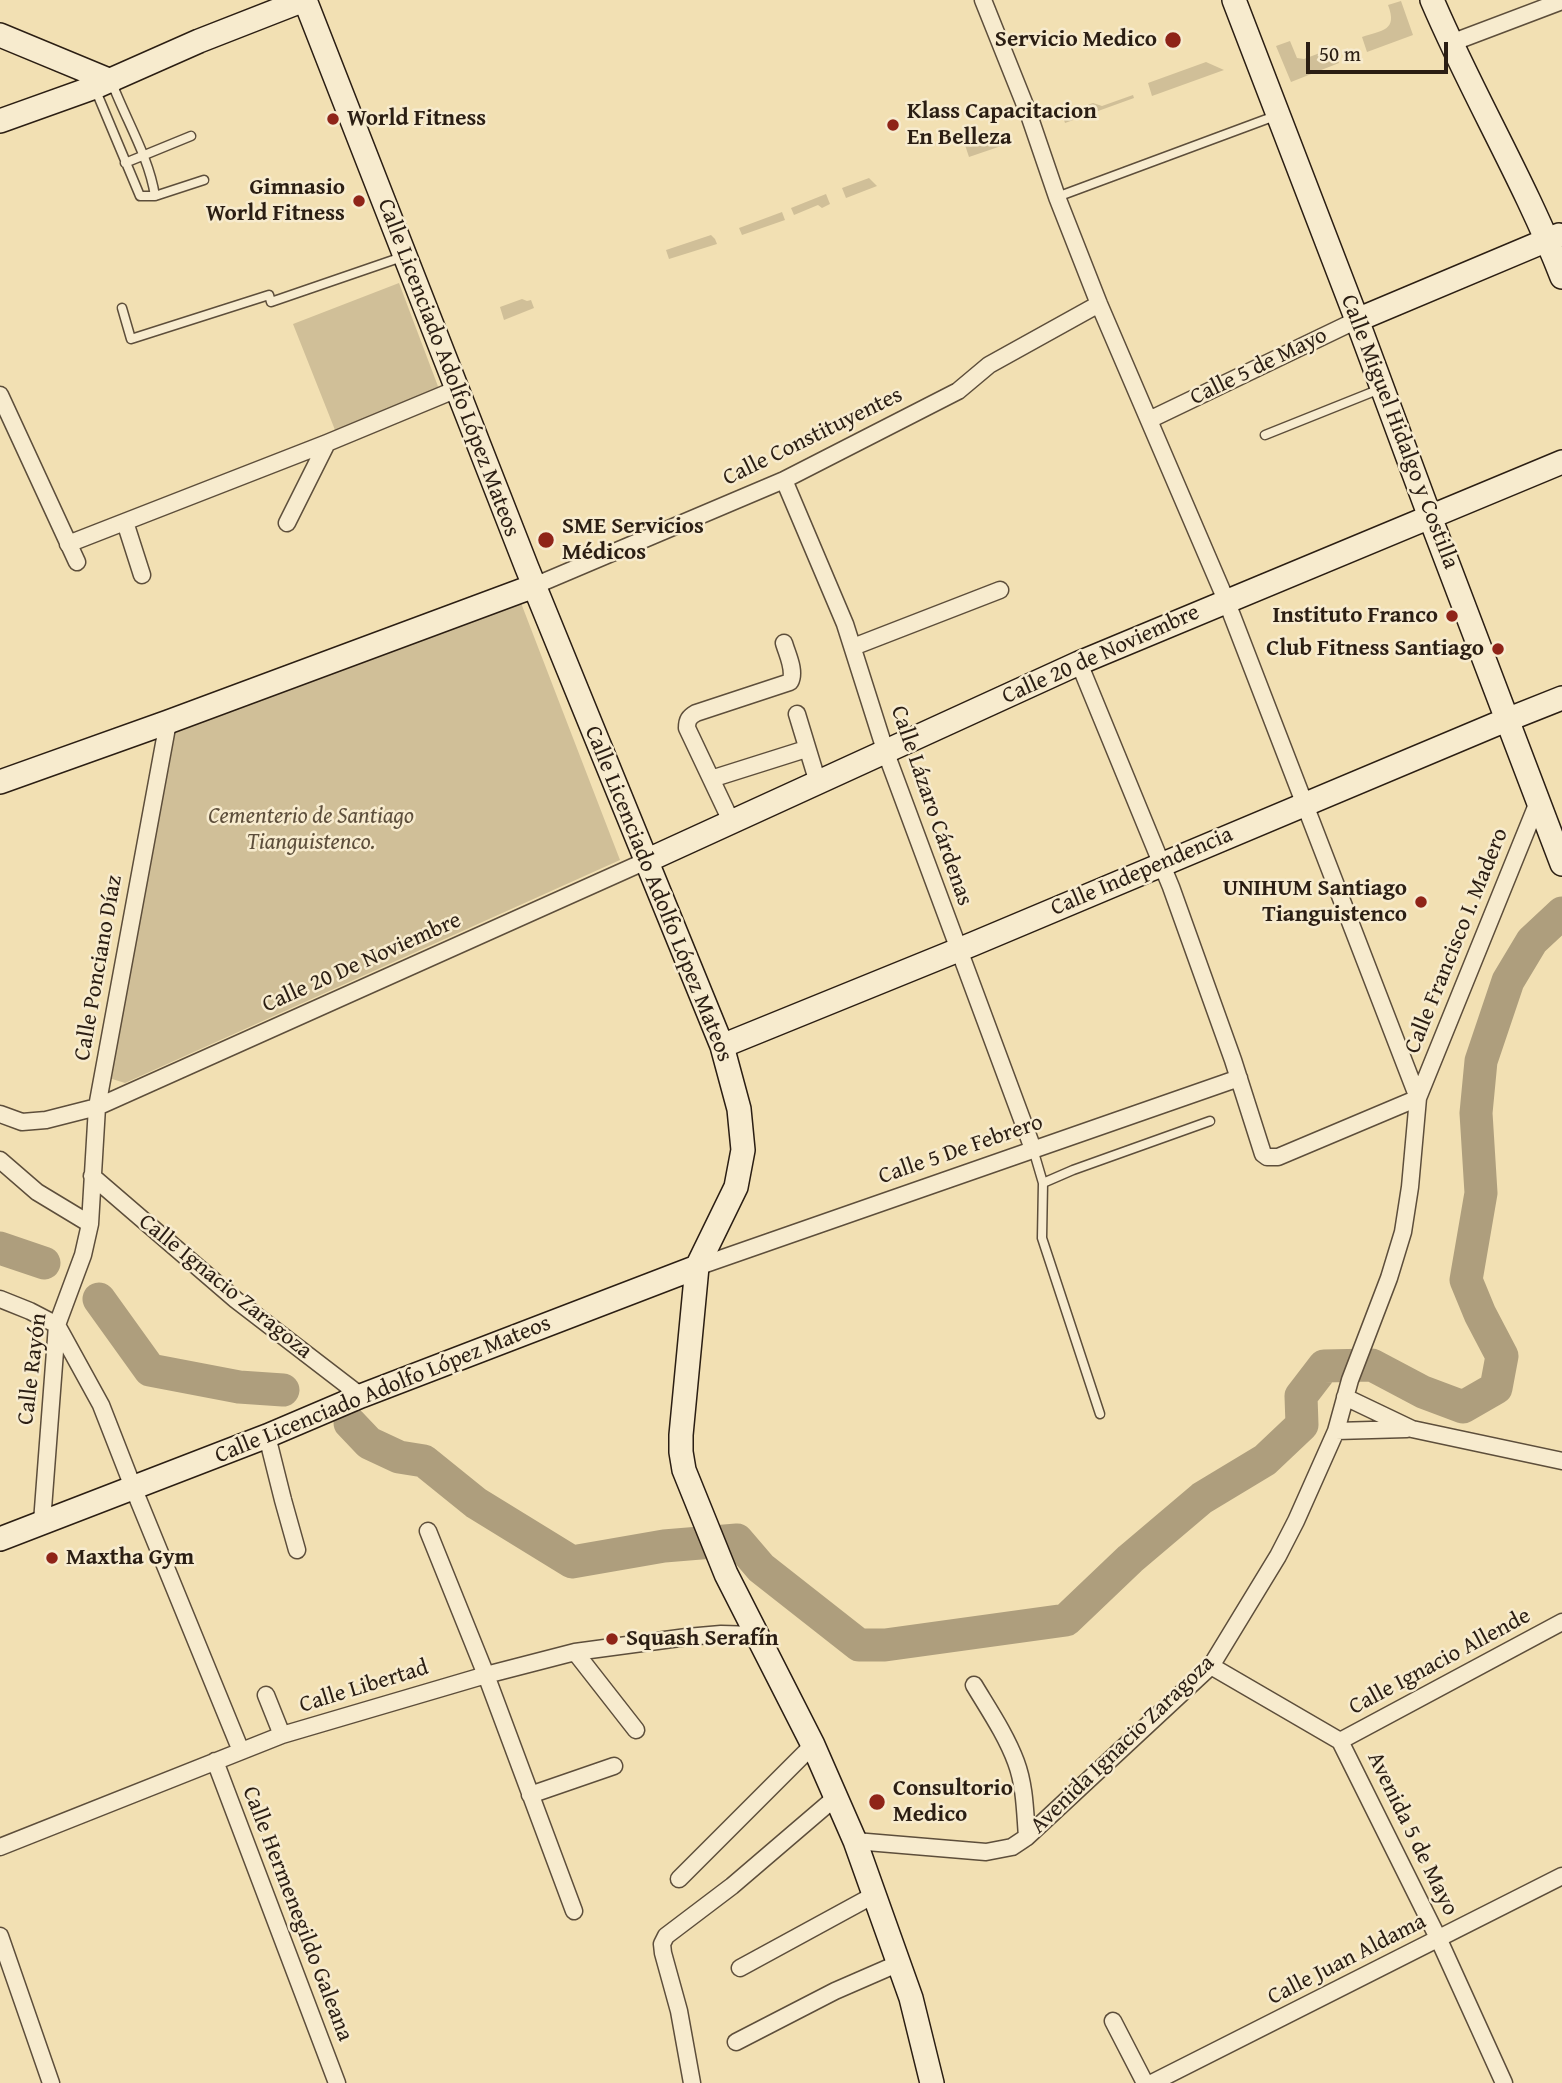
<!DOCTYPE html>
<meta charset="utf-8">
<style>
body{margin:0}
#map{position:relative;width:1562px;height:2083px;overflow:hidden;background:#f2e0b3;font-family:"Gentium Book Plus",serif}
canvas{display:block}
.scale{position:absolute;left:1306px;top:42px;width:142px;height:32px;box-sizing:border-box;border:4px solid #2b1e13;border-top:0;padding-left:9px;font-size:21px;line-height:24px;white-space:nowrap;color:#2b1e13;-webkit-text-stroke:5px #f7ebce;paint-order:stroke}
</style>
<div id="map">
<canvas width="1562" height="2083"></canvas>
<div class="scale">50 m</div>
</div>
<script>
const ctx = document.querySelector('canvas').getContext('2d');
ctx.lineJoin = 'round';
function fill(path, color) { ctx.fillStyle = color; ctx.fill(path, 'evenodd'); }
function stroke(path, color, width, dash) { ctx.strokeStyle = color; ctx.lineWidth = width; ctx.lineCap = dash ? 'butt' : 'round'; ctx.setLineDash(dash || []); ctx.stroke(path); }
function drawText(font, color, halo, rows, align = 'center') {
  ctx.font = font + ' "Gentium Book Plus",serif'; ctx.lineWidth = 5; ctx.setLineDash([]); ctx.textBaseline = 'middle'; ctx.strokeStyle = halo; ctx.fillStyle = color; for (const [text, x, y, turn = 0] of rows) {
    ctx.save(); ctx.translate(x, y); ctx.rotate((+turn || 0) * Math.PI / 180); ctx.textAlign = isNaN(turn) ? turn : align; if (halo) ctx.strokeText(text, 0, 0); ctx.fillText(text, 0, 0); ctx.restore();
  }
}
fill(new Path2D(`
 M 1401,1 L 1413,35 L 1367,52 L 1362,37 C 1382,30 1398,31 1388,5 Z
 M 1290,41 L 1297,58 L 1304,59 L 1333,48 L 1339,63 L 1291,82 L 1276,46 Z
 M 1206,62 L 1224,70 L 1152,96 L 1148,83 Z
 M 1133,95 L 1134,98 L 1065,123 L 1062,114 L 1093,103 L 1102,106 Z
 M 997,134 L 1004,136 L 1007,144 L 969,157 L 965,145 Z
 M 869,178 L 877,186 L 846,198 L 842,188 Z
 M 826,194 L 830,204 L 822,208 L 818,205 L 794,215 L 791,208 Z
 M 782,212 L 785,220 L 742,235 L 739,228 Z
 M 711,235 L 715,239 L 717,244 L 669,259 L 666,250 Z
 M 399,283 L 439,389 L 335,430 L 293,324 Z
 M 522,299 L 527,301 L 531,300 L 534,308 L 504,320 L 500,307 Z
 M 516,590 L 620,860 L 125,1083 L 109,1078 L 170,727 Z`), '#d0bf98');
stroke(new Path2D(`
 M 0,1248 L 44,1263
 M 99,1299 L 150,1370 L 239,1387 L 283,1390
 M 350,1423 L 369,1443 L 399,1457 L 424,1461 L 476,1503 L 572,1562 L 664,1546 L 737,1540 L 761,1568 L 859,1645 L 885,1645 L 1066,1620 L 1130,1559 L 1202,1498 L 1265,1460 L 1302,1425 L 1301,1396 L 1324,1366 L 1372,1365 L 1423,1392 L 1463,1407 L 1496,1388 L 1502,1356 L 1480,1314 L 1466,1280 L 1481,1193 L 1476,1113 L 1481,1061 L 1508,981 L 1532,941 L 1562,913`), '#ae9e7d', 33);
const lane = new Path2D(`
 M 112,83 C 126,120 149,157 155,196 L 204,180
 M 96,91 L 140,196 L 155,196
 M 125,163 L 191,136
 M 1057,197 L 1275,116
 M 122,308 L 131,339 L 269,295 L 271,302 L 402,257
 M 1265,435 L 1380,389
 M 1033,1149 L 1043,1183 L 1042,1238 L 1100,1414
 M 1043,1183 L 1073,1170 L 1210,1121`);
const street = new Path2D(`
 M 983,0 L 1029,115 L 1057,197 L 1099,304 L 1226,600 L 1418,1098
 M 1451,43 L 1562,1
 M 0,395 L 77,562
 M 1149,420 L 1357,320
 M 784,480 L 845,624 L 886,753 L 1033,1149
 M 125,522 L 142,575
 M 287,523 L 327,443
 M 68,544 L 327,443 L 457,389
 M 534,586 L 784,480 L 958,391 L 989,365 L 1099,304
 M 853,647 L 1000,590
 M 1079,663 L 1171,887 L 1233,1060 L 1263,1154 L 1267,1157 L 1278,1157 L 1418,1098
 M 797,714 L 818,783
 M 711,779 L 806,749
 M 731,821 L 687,728 C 687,720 689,717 696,713 L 790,682 C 796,671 787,654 784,643
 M 0,1114 L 22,1122 L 46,1120 L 97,1107 L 646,861
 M 0,1160 L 37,1192 L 90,1224
 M 92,1176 L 236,1300 L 361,1396
 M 697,1267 L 1239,1078
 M 0,1299 L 30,1311 L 57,1325
 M 57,1325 L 101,1405 L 133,1487 L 241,1751
 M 1345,1397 L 1412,1429 L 1562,1461
 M 1336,1431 L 1407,1429
 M 267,1436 L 283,1500 L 297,1550
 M 42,1522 L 57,1325 L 83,1255 L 90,1224 L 97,1107 L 168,722
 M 428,1531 L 486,1675 L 574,1911
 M 575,1652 L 636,1730
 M 1211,1666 L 1340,1741 L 1439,1940 L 1504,2083
 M 974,1685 C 989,1710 1006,1735 1016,1762 C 1025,1786 1025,1812 1027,1837
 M 266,1695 L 282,1735
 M 1340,1741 L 1562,1622
 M 215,1761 L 337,2083
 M 530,1795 L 614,1766
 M 855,1841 L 986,1852 L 1012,1847 L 1027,1837 L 1211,1666 L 1278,1556 L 1296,1521 L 1336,1431 L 1350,1380 L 1389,1278 L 1403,1232 L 1410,1187 L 1418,1098 L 1538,802
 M 0,1847 L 282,1735 L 486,1675 L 575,1652 L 687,1637 L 721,1634 L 757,1635
 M 679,1879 L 813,1745
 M 0,1936 L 51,2083
 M 740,1968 L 874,1895
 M 1113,2021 L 1145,2083
 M 736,2042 L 835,1991 L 897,1964
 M 692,2083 L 679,2011 L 663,1953 L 662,1944 L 666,1936 L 732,1886 L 836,1797
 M 1152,2083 L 1562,1876`);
const secondary = new Path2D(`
 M 305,0 L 527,568 L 722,1046 L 739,1109 L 743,1150 L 736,1187 L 697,1267 L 681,1435 L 681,1452 L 684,1470 L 726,1574 L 813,1745 L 855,1841 L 911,1998 L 932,2083
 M 1234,0 L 1357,320 L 1430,517 L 1562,864
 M 1432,0 C 1472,94 1525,182 1562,277
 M 0,35 L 111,81
 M 0,121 L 95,87 L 199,41 L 304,0
 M 1357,320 L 1559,235
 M 0,782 L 168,722 L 534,586
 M 646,861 L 1079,663 L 1562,462
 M 722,1046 L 973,944 L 1494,725 L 1562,698
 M 0,1539 L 267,1436 L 361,1396 L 697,1267`);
stroke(lane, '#5d4e3b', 11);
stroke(street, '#5d4e3b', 19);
stroke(secondary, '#2b1e13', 26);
stroke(lane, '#f7ebce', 8);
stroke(street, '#f7ebce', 16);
stroke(secondary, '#f7ebce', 23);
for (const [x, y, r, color] of [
 [1173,40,9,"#8f2418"],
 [333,119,7,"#8f2418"],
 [893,125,7,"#8f2418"],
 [359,201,7,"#8f2418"],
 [546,540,9,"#8f2418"],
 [1452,616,7,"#8f2418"],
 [1498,649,7,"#8f2418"],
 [1421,902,7,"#8f2418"],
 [52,1558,7,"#8f2418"],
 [612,1639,7,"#8f2418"],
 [877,1802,9,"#8f2418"]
]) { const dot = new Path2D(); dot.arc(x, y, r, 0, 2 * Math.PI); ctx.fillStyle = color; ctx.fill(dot); stroke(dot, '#f7ebce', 2.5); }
drawText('bold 23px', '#2b1e13', '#f7ebce', [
 ["Servicio Medico",1157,40,"right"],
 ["Klass Capacitacion",907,112],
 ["En Belleza",907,138],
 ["World Fitness",347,119],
 ["Gimnasio",345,188,"right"],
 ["World Fitness",345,214,"right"],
 ["SME Servicios",562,527],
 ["Médicos",562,553],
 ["Instituto Franco",1438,616,"right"],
 ["Club Fitness Santiago",1484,649,"right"],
 ["UNIHUM Santiago",1407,889,"right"],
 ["Tianguistenco",1407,915,"right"],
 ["Maxtha Gym",66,1558],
 ["Squash Serafín",626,1639],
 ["Consultorio",893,1789],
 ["Medico",893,1815]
], 'left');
drawText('23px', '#2b1e13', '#f7ebce', [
 ["Calle 5 de Mayo",1259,367,-26],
 ["Calle Licenciado Adolfo López Mateos",448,368,69],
 ["Calle Miguel Hidalgo y Costilla",1399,432,69],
 ["Calle Constituyentes",813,437,-26],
 ["Calle 20 de Noviembre",1101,655,-24],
 ["Calle Lázaro Cárdenas",931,806,71],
 ["Calle Independencia",1142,872,-23],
 ["Calle Licenciado Adolfo López Mateos",658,894,68],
 ["Calle Francisco I. Madero",1457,941,-68],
 ["Calle 20 De Noviembre",362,963,-24],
 ["Calle Ponciano Díaz",99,968,-80],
 ["Calle 5 De Febrero",961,1150,-19],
 ["Calle Ignacio Zaragoza",225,1287,39],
 ["Calle Rayón",33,1369,-83],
 ["Calle Licenciado Adolfo López Mateos",383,1390,-22],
 ["Calle Ignacio Allende",1440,1662,-28],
 ["Calle Libertad",364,1687,-17],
 ["Avenida Ignacio Zaragoza",1123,1745,-44],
 ["Avenida 5 de Mayo",1412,1834,64],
 ["Calle Hermenegildo Galeana",297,1914,69],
 ["Calle Juan Aldama",1347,1960,-27]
]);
drawText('italic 23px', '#5d4e3b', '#f7ebce', [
 ["Cementerio de Santiago",311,817],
 ["Tianguistenco.",311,843]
]);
</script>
